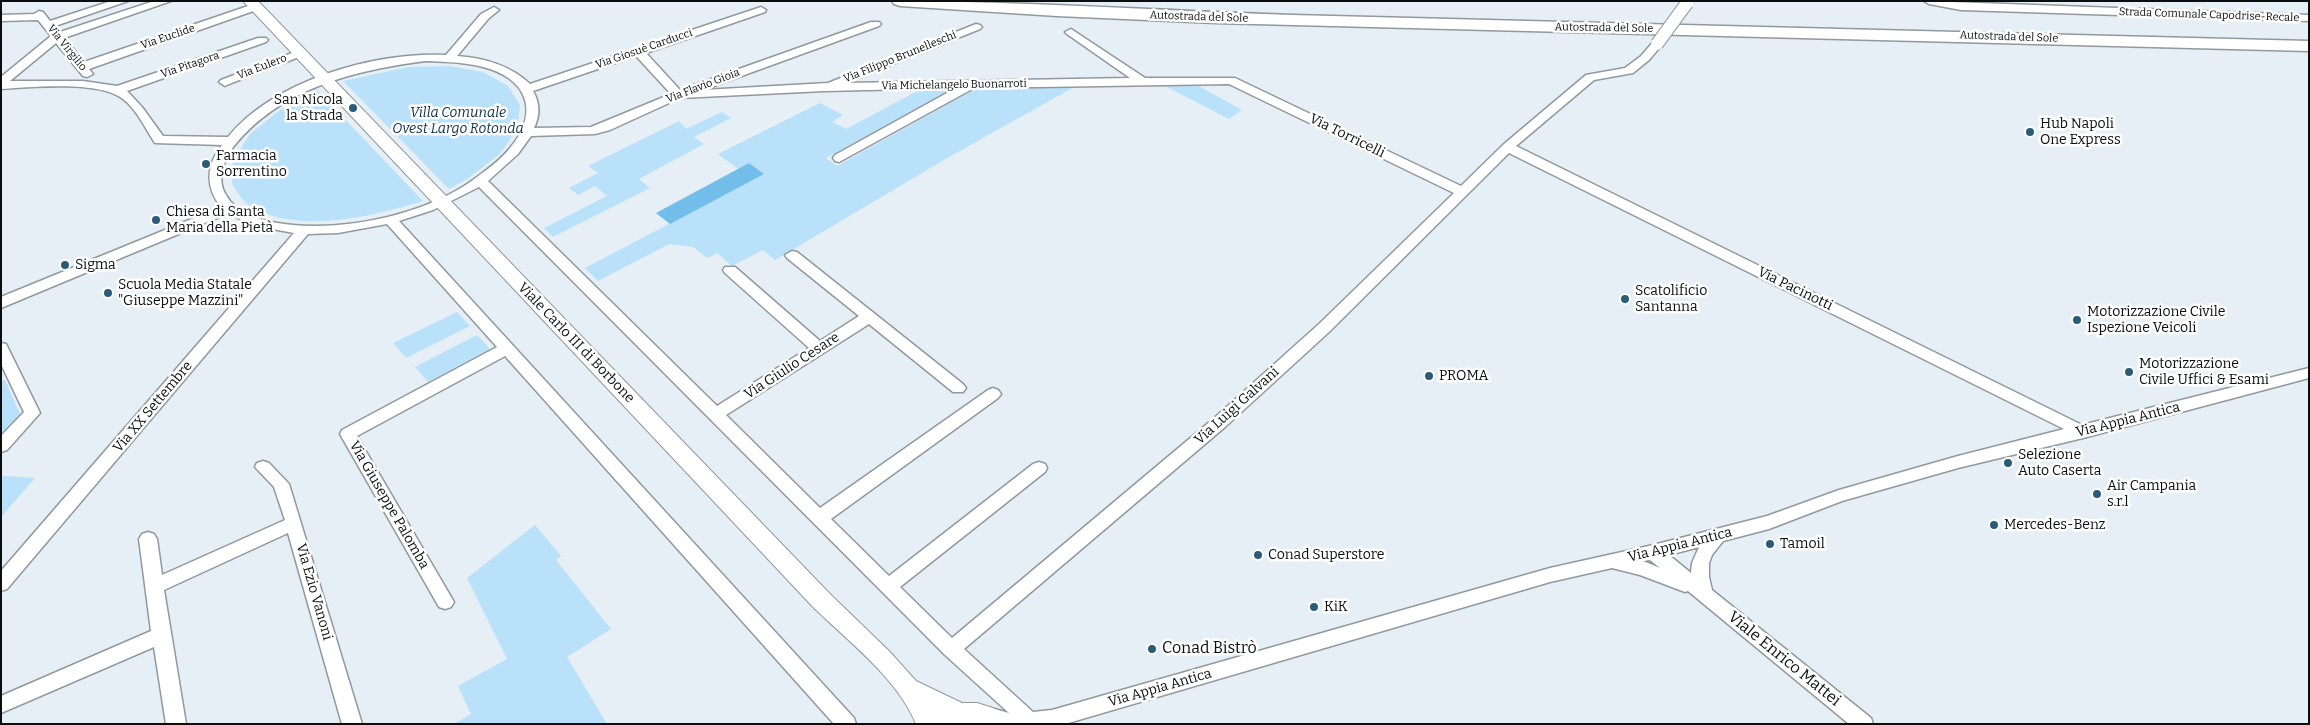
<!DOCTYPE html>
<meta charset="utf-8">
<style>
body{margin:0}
#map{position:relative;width:2310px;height:725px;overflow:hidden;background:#e6eff5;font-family:Bitter,serif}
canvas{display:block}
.frame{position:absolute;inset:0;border:2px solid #0b0e0f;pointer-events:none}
</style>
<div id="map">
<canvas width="2310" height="725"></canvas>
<div class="frame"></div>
</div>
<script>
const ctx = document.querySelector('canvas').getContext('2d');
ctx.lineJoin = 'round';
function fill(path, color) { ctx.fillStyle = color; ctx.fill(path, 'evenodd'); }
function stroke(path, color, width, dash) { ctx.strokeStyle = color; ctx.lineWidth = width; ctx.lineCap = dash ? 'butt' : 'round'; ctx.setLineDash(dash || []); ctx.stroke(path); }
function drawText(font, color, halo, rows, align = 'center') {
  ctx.font = font + ' Bitter,serif'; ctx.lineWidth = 5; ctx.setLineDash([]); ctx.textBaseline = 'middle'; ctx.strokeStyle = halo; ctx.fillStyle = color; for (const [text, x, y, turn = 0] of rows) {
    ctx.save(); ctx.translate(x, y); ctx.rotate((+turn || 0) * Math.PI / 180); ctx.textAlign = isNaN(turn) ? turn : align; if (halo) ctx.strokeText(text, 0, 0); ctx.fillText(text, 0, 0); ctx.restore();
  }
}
fill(new Path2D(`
 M 449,66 L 483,72 L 508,86 L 520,105 L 517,129 L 500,154 L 467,179 L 449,189 L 343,81 L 408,67 Z
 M 1193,83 L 1242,110 L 1229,119 L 1161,84 Z
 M 1076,86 L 949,157 L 775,260 L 763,250 L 732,266 L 717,253 L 707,258 L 693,247 L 669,244 L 598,281 L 585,268 L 764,174 L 749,163 L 738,169 L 718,154 L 820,103 L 843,115 L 832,122 L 846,129 L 923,88 L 955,88 L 826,158 L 837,166 L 979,87 Z
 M 317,90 L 423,201 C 373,216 297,236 249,205 C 242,201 237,191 232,184 L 233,160 L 250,134 L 280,110 Z
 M 722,112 L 731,118 L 694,137 L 704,144 L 639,179 L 650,188 L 553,237 L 544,228 L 607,196 L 595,186 L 578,195 L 569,188 L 598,173 L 588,166 L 679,121 L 686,129 Z
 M 457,312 L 470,326 L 406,358 L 393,343 Z
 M 477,335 L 490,349 L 428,382 L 415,367 Z
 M 1,380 L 5,380 L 20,414 L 1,435 Z
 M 5,476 L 35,478 L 1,517 L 1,477 Z
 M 535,525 L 561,556 L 556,560 L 611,629 L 567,657 L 607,724 L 454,724 L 471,714 L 458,686 L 507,659 L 467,578 Z`), '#bae1fa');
fill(new Path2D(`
 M 749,163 L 764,174 L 670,224 L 656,213 Z`), '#73bdea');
const minor = new Path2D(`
 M 111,1 L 128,1 L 55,26 L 60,32 L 154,1 L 171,1 L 64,38 L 84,62 L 251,5 L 255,4 L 260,7 L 259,9 L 89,69 L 93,74 L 87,77 L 83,76 L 56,43 L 10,81 L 83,81 L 117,86 L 258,38 L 266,38 L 268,40 L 266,42 L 127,91 L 142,107 L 163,136 L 228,137 C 275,80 374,52 446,55 L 481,14 L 494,7 L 499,10 L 489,18 L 457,56 C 484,58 510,65 530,84 L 761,7 L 766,10 L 765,12 L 646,53 L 680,90 L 871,22 L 879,22 L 881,24 L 879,26 L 703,90 L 828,83 L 976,24 L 980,25 L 982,27 L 980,29 L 846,83 L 1130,78 L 1067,34 L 1065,32 L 1071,29 L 1145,78 L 1235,78 L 1461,186 L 1504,144 L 1586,75 L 1625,68 L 1641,56 L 1653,42 L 1657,41 L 1663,44 L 1661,46 L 1649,60 L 1633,73 L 1594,80 L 1516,146 L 2082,425 L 2309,368 L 2309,378 L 2083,438 L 1958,468 L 1842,501 L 1769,529 L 1723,541 L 1712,555 L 1709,563 L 1709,577 L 1712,590 L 1871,718 L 1873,724 L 1849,724 L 1688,591 L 1685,592 L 1640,575 L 1612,568 L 1550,582 L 1065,724 L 986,724 L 981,717 L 984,711 L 991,708 L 1009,713 L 945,655 L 479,187 L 433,210 L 399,221 L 854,718 L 856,724 L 834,724 L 505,356 L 357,436 L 454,602 L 451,607 L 445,609 L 439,607 L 340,434 L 342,430 L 497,347 L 387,224 L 338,233 L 308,234 L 7,589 L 1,591 L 1,571 L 294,233 L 251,225 L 229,213 L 1,308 L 1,297 L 221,207 C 205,187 206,165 222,145 L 155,143 C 145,128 135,106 120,97 C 96,81 30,87 1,89 L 1,77 L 51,36 L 38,20 L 1,21 L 1,15 L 34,14 L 39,11 L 43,12 L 50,21 ZM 636,56 L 671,94 L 591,127 L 534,128 C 540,116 540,103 533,91 ZM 426,61 C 447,62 469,62 490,69 C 531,83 537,116 510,148 C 500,161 486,170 473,180 C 426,214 350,230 293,225 C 270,223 238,217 226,195 C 216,180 224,159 234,146 C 281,88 355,70 426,61 ZM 1229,84 L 1454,193 L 1319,324 L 1213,419 L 952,638 L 900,587 L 1045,472 L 1047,468 L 1045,464 L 1039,462 L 1033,464 L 889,576 L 831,519 L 998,398 L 1001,394 L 998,390 L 993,388 L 988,390 L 820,508 L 726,415 L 869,324 L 953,392 L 963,392 L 966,388 L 963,384 L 797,252 L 792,251 L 785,255 L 787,258 L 859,316 L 820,341 L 735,267 L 725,267 L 723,270 L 725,273 L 809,348 L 717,406 L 488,181 L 518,154 L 531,136 L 595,134 L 610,130 L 680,98 L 824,91 L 956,88 L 835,155 L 833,158 L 835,161 L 839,162 L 974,88 ZM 1509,153 L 2064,429 L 1958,456 L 1839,490 L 1767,516 L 1653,545 L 1550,568 L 1052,710 L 1033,712 L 964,649 L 1225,427 L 1329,332 ZM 1699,547 L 1692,563 L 1691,573 L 1669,555 ZM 1650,560 L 1660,568 L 1643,561 Z
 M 1924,1 L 2309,15 L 2309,21 L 1961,10 L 1929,4 Z
 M 300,50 L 306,53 L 304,55 L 229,84 L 225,86 L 219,82 L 221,80 Z
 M 1,343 L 6,344 L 8,348 L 40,413 L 7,450 L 1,452 L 1,436 L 24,412 L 1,364 Z
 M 263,461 L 269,463 L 289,484 L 362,724 L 342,724 L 288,533 L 164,590 L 186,724 L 166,724 L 154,647 L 1,713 L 1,696 L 151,631 L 139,539 L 142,534 L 148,532 L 154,534 L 157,539 L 162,575 L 285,520 L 274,487 L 255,467 L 257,463 Z`);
const major = new Path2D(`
 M 243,1 L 258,1 L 830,594 L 890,652 L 916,681 L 962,703 L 977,703 L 993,708 L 1006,716 L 1010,724 L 916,724 C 898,679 848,641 814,608 Z`);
const highway = new Path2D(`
 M 892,1 C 1026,1 1160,11 1293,15 L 2309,41 L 2309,51 L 1215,23 L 1057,16 L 900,6 L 894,4 Z`);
stroke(minor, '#90999e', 3);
stroke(major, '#90999e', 2);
stroke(highway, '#90999e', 3);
fill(minor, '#fff');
fill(major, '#fff');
fill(highway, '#fff');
const minorBridge = new Path2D(`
 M 1657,44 L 1687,3`);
stroke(minorBridge, '#90999e', 14, []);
stroke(minorBridge, '#fff', 12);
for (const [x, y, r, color] of [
 [353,108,5,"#2a5c79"],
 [2030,132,5,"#2a5c79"],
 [206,164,5,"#2a5c79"],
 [156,220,5,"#2a5c79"],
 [65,265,5,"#2a5c79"],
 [108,293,5,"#2a5c79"],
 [1625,299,5,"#2a5c79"],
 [2077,320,5,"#2a5c79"],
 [2129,372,5,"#2a5c79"],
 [1429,376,5,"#2a5c79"],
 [2008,463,5,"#2a5c79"],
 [2097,494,5,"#2a5c79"],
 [1994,525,5,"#2a5c79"],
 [1770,544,5,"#2a5c79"],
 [1258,555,5,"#2a5c79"],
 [1314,607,5,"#2a5c79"],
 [1152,649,5,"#2a5c79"]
]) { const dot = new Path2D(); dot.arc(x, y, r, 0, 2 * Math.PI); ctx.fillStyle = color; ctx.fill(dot); stroke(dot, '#fff', 2); }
drawText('11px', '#0b0e0f', '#fff', [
 ["Strada Comunale Capodrise-Recale",2209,15,2],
 ["Autostrada del Sole",1199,17,2],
 ["Autostrada del Sole",1604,28,1],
 ["Via Euclide",168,37,-19],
 ["Autostrada del Sole",2009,37,2],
 ["Via Virgilio",67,48,51],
 ["Via Giosuè Carducci",644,49,-19],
 ["Via Filippo Brunelleschi",900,57,-22],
 ["Via Pitagora",190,65,-19],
 ["Via Eulero",262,67,-21],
 ["Via Michelangelo Buonarroti",954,85,-1],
 ["Via Flavio Gioia",703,86,-21]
]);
drawText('14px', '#0b0e0f', '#fff', [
 ["San Nicola",343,100,"right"],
 ["la Strada",343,116,"right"],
 ["Hub Napoli",2040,124],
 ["One Express",2040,140],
 ["Farmacia",216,156],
 ["Sorrentino",216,172],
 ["Chiesa di Santa",166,212],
 ["Maria della Pietà",166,228],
 ["Sigma",75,265],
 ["Scuola Media Statale",118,285],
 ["\"Giuseppe Mazzini\"",118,301],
 ["Scatolificio",1635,291],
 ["Santanna",1635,307],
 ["Motorizzazione Civile",2087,312],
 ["Ispezione Veicoli",2087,328],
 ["Motorizzazione",2139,364],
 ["Civile Uffici & Esami",2139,380],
 ["PROMA",1439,376],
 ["Selezione",2018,455],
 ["Auto Caserta",2018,471],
 ["Air Campania",2107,486],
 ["s.r.l",2107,502],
 ["Mercedes-Benz",2004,525],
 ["Tamoil",1780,544],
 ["Conad Superstore",1268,555],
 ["KiK",1324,607]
], 'left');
drawText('italic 14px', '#0f3143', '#fff', [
 ["Villa Comunale",458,113],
 ["Ovest Largo Rotonda",458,129]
]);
drawText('14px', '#0b0e0f', '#fff', [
 ["Via Torricelli",1347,136,26],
 ["Via Pacinotti",1795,289,26],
 ["Viale Carlo III di Borbone",576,343,46],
 ["Via Giulio Cesare",792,366,-33],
 ["Via Luigi Galvani",1237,406,-42],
 ["Via XX Settembre",153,407,-50],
 ["Via Appia Antica",2128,420,-14],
 ["Via Giuseppe Palomba",389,505,60],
 ["Via Appia Antica",1680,545,-14],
 ["Via Ezio Vanoni",314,592,74],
 ["Via Appia Antica",1160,688,-16]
]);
drawText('16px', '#0b0e0f', '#fff', [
 ["Conad Bistrò",1162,649]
], 'left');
drawText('16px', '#0b0e0f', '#fff', [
 ["Viale Enrico Mattei",1784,659,39]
]);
</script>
